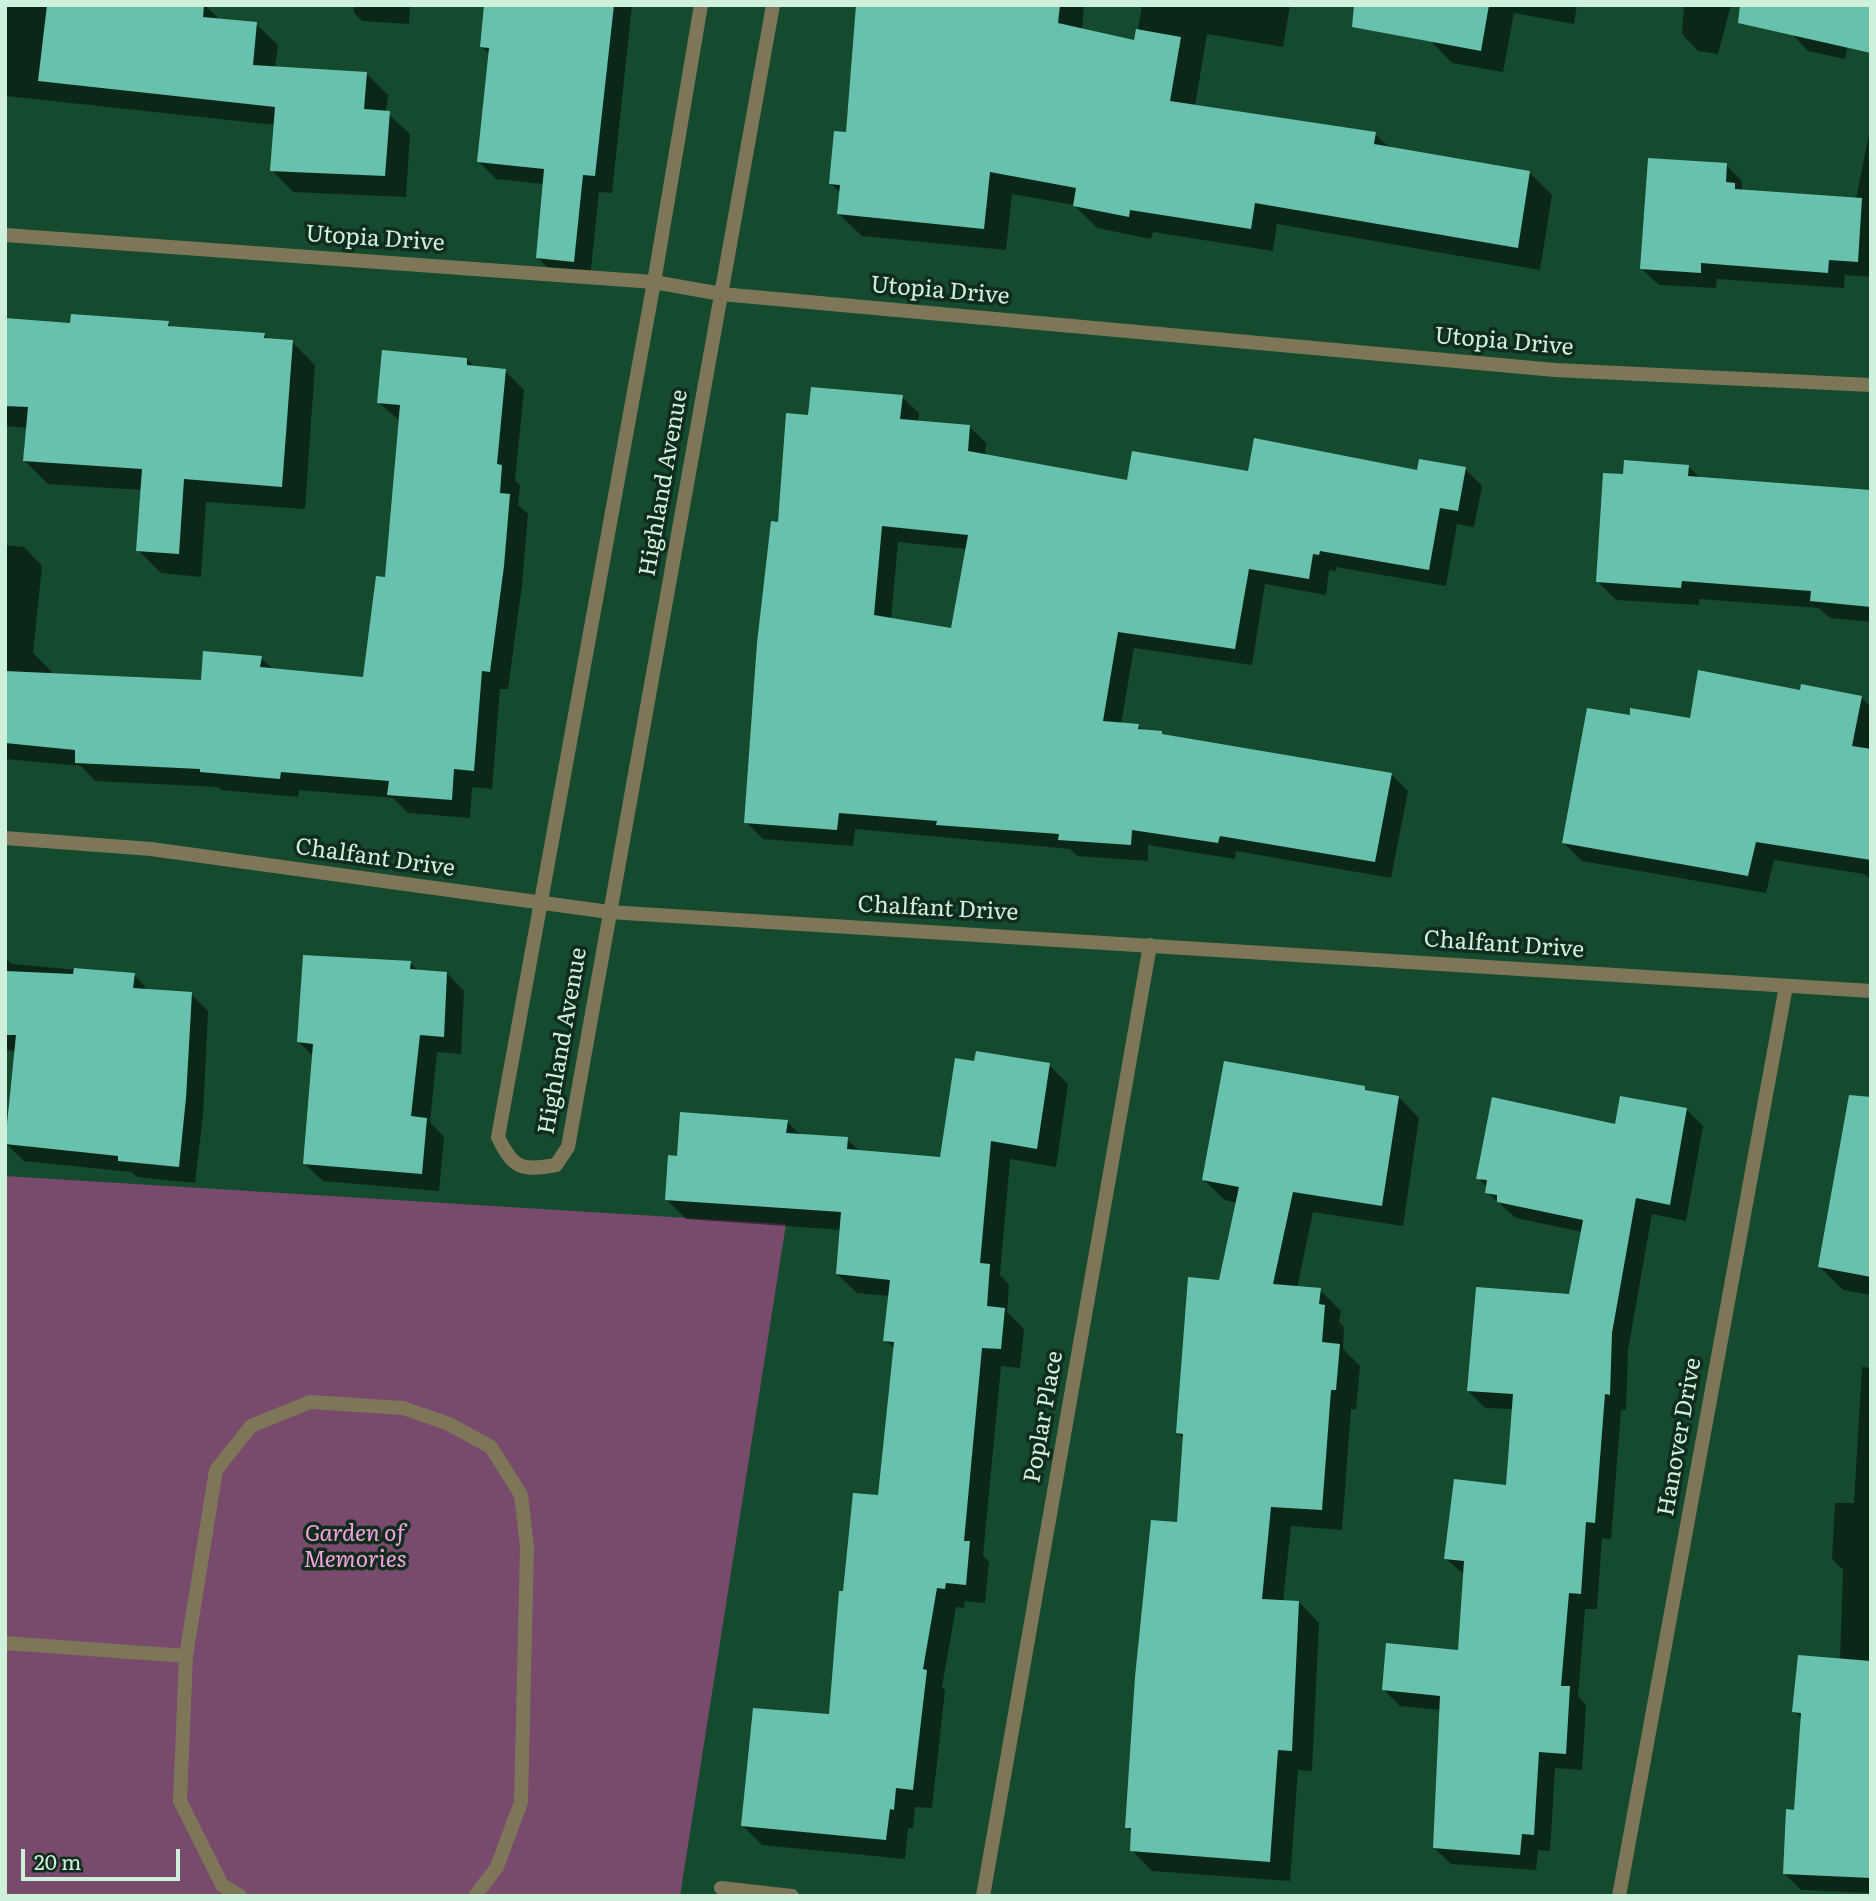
<!DOCTYPE html>
<style>
body{margin:0}
#map{position:relative;width:1876px;height:1901px;overflow:hidden;background:#154a2e;font-family:Literata,serif}
canvas{display:block}
.frame{position:absolute;inset:0;border:7px solid #cff0da;pointer-events:none}
.scale{position:absolute;left:21px;top:1849px;width:159px;height:32px;box-sizing:border-box;border:4px solid #cff0da;border-top:0;padding-left:9px;font-size:21px;line-height:24px;white-space:nowrap;color:#cff0da;-webkit-text-stroke:5px #102c1c;paint-order:stroke}
</style>
<div id="map">
<canvas width="1876" height="1901"></canvas>
<div class="frame"></div>
<div class="scale">20 m</div>
</div>
<script>
const ctx = document.querySelector('canvas').getContext('2d');
ctx.lineJoin = 'round';
function fill(path, color) { ctx.fillStyle = color; ctx.fill(path, 'evenodd'); }
function stroke(path, color, width, dash) { ctx.strokeStyle = color; ctx.lineWidth = width; ctx.lineCap = dash ? 'butt' : 'round'; ctx.setLineDash(dash || []); ctx.stroke(path); }
function drawText(font, color, halo, rows, align = 'center') {
  ctx.font = font + ' Literata,serif'; ctx.lineWidth = 7; ctx.setLineDash([]); ctx.textBaseline = 'middle'; ctx.strokeStyle = halo; ctx.fillStyle = color; for (const [text, x, y, turn = 0] of rows) {
    ctx.save(); ctx.translate(x, y); ctx.rotate((+turn || 0) * Math.PI / 180); ctx.textAlign = isNaN(turn) ? turn : align; if (halo) ctx.strokeText(text, 0, 0); ctx.fillText(text, 0, 0); ctx.restore();
  }
}
fill(new Path2D(`
 M 5,1176 L 786,1224 L 680,1896 L 5,1896 Z`), '#784a6c');
fill(new Path2D(`
 M 5,5 L 205,5 L 221,21 L 256,24 L 278,45 L 275,68 L 367,74 L 388,95 L 386,112 L 410,134 L 406,197 L 293,192 L 272,170 L 275,125 L 6,96 L 5,104 Z
 M 354,5 L 410,5 L 409,24 L 362,21 L 354,13 Z
 M 486,5 L 632,5 L 612,193 L 599,192 L 590,278 L 554,274 L 537,257 L 544,184 L 496,179 L 479,162 L 490,55 L 482,47 Z
 M 882,5 L 1084,5 L 1082,30 L 1136,42 L 1142,5 L 1290,5 L 1283,47 L 1207,34 L 1195,106 L 1375,134 L 1391,149 L 1530,173 L 1552,195 L 1540,270 L 1277,224 L 1273,251 L 1153,232 L 1151,239 L 1097,228 L 1074,205 L 1012,194 L 1006,250 L 862,236 L 839,214 L 841,193 L 831,184 L 848,134 Z
 M 1436,5 L 1577,5 L 1574,24 L 1514,13 L 1503,72 L 1452,63 L 1430,40 Z
 M 1684,5 L 1731,5 L 1718,54 L 1698,51 L 1682,34 Z
 M 1857,5 L 1845,59 L 1808,51 L 1792,34 Z
 M 1870,129 L 1871,277 L 1845,275 L 1844,288 L 1717,279 L 1716,288 L 1659,285 L 1642,269 L 1726,165 L 1742,181 L 1742,191 L 1856,199 Z
 M 5,319 L 72,325 L 168,323 L 173,328 L 264,335 L 270,340 L 292,342 L 315,365 L 305,509 L 206,502 L 201,577 L 161,573 L 138,550 L 142,490 L 48,484 L 25,461 L 28,428 L 5,426 Z
 M 467,359 L 475,367 L 505,371 L 524,390 L 515,480 L 520,485 L 518,505 L 528,514 L 522,585 L 508,689 L 500,689 L 492,789 L 472,787 L 470,818 L 408,813 L 393,798 L 299,790 L 298,797 L 221,790 L 218,787 L 95,781 L 81,766 L 5,759 L 5,545 L 24,547 L 42,566 L 33,653 L 51,671 L 51,675 L 203,682 L 261,658 L 274,670 L 364,679 L 386,579 L 400,421 L 378,402 Z
 M 902,397 L 919,413 L 918,422 L 970,427 L 986,443 L 985,456 L 1128,482 L 1249,473 L 1465,469 L 1482,486 L 1474,527 L 1457,524 L 1446,586 L 1336,567 L 1336,571 L 1329,570 L 1326,595 L 1265,584 L 1252,665 L 1134,648 L 1121,724 L 1138,726 L 1144,731 L 1161,733 L 1165,736 L 1391,774 L 1408,791 L 1391,878 L 1236,851 L 1235,859 L 1148,845 L 1148,861 L 1077,856 L 1070,849 L 855,829 L 853,846 L 763,839 L 746,822 L 779,524 L 809,417 ZM 898,542 L 967,549 L 953,630 L 891,620 Z
 M 1688,466 L 1700,478 L 1871,490 L 1871,622 L 1830,618 L 1819,608 L 1699,599 L 1699,605 L 1616,600 L 1598,582 L 1624,475 Z
 M 1802,692 L 1861,697 L 1871,707 L 1871,880 L 1864,874 L 1774,860 L 1766,893 L 1582,861 L 1564,843 L 1631,717 L 1691,720 Z
 M 5,958 L 12,964 L 134,975 L 149,991 L 191,994 L 208,1011 L 203,1116 L 195,1183 L 137,1177 L 131,1172 L 24,1161 L 6,1144 L 16,1051 L 5,1050 Z
 M 410,963 L 419,971 L 447,973 L 464,991 L 461,1054 L 437,1052 L 430,1122 L 444,1137 L 439,1191 L 323,1181 L 305,1164 L 314,1057 L 299,1042 Z
 M 1049,1065 L 1068,1084 L 1056,1167 L 1010,1159 L 1000,1275 L 1009,1285 L 1007,1312 L 1024,1329 L 1020,1368 L 1001,1366 L 983,1556 L 989,1562 L 985,1603 L 965,1601 L 964,1608 L 956,1607 L 942,1687 L 945,1691 L 932,1808 L 915,1807 L 913,1829 L 908,1828 L 905,1859 L 762,1845 L 743,1826 L 830,1716 L 844,1593 L 880,1497 L 895,1349 L 885,1340 L 890,1296 L 857,1293 L 837,1274 L 842,1230 L 686,1219 L 666,1199 L 679,1158 L 787,1122 L 801,1135 L 847,1139 L 860,1152 L 942,1159 Z
 M 1364,1088 L 1370,1093 L 1399,1097 L 1419,1118 L 1403,1226 L 1313,1212 L 1297,1288 L 1320,1290 L 1341,1311 L 1339,1322 L 1344,1327 L 1343,1349 L 1360,1366 L 1356,1410 L 1351,1409 L 1342,1530 L 1291,1526 L 1283,1602 L 1299,1602 L 1319,1623 L 1312,1771 L 1298,1770 L 1290,1881 L 1152,1871 L 1132,1850 L 1133,1833 L 1127,1827 L 1179,1524 L 1184,1439 L 1178,1433 L 1220,1281 L 1237,1203 L 1225,1200 L 1204,1180 Z
 M 1687,1110 L 1703,1126 L 1686,1221 L 1652,1214 L 1628,1350 L 1626,1410 L 1621,1410 L 1611,1539 L 1602,1538 L 1597,1609 L 1585,1609 L 1578,1696 L 1586,1705 L 1582,1770 L 1555,1768 L 1550,1851 L 1538,1850 L 1536,1870 L 1451,1864 L 1434,1848 L 1441,1710 L 1400,1706 L 1383,1689 L 1460,1652 L 1465,1575 L 1446,1559 L 1507,1487 L 1513,1409 L 1485,1408 L 1468,1391 L 1571,1296 L 1582,1232 L 1516,1218 L 1487,1192 L 1488,1188 L 1478,1178 L 1616,1126 Z
 M 1871,1119 L 1871,1295 L 1843,1290 L 1820,1267 Z
 M 1862,1367 L 1871,1368 L 1871,1893 L 1801,1890 L 1784,1873 L 1796,1812 L 1803,1720 L 1794,1711 L 1840,1660 L 1843,1570 L 1832,1559 L 1835,1503 L 1854,1503 Z`), '#0007');
fill(new Path2D(`
 M 47,5 L 204,5 L 203,17 L 257,22 L 253,65 L 367,72 L 364,109 L 390,111 L 385,176 L 270,171 L 275,107 L 38,81 Z
 M 484,5 L 614,5 L 595,176 L 583,175 L 574,262 L 536,258 L 544,169 L 477,162 L 489,48 L 480,47 Z
 M 856,5 L 1060,5 L 1058,23 L 1134,40 L 1136,29 L 1181,37 L 1170,101 L 1376,132 L 1374,144 L 1530,171 L 1518,248 L 1255,203 L 1251,229 L 1130,210 L 1129,217 L 1073,206 L 1076,188 L 990,172 L 984,229 L 837,214 L 840,185 L 829,184 L 834,131 L 846,132 Z
 M 1354,5 L 1489,5 L 1481,51 L 1352,27 Z
 M 1740,5 L 1871,5 L 1871,53 L 1738,23 Z
 M 1648,158 L 1727,163 L 1726,182 L 1735,183 L 1735,189 L 1862,198 L 1858,262 L 1829,260 L 1828,273 L 1701,263 L 1701,273 L 1640,269 Z
 M 71,314 L 169,321 L 168,326 L 265,333 L 264,338 L 293,340 L 282,487 L 184,479 L 179,554 L 136,551 L 142,469 L 23,461 L 28,407 L 5,406 L 5,318 L 70,323 Z
 M 382,350 L 467,358 L 467,365 L 506,369 L 497,464 L 502,465 L 500,493 L 510,494 L 504,566 L 490,672 L 482,671 L 474,771 L 454,769 L 452,800 L 387,795 L 389,781 L 281,772 L 280,779 L 200,772 L 200,769 L 75,763 L 75,750 L 5,743 L 5,671 L 201,680 L 203,651 L 262,656 L 260,667 L 363,677 L 376,576 L 385,577 L 400,405 L 377,403 Z
 M 811,387 L 903,395 L 900,419 L 970,425 L 968,451 L 1127,480 L 1132,451 L 1248,471 L 1254,438 L 1417,470 L 1419,459 L 1466,467 L 1458,511 L 1440,508 L 1429,570 L 1320,551 L 1319,555 L 1313,554 L 1309,579 L 1249,569 L 1235,649 L 1118,632 L 1103,721 L 1139,724 L 1138,729 L 1162,731 L 1162,734 L 1392,773 L 1375,862 L 1220,836 L 1218,843 L 1132,830 L 1131,845 L 1058,840 L 1059,834 L 936,825 L 937,821 L 839,813 L 837,830 L 744,823 L 757,643 L 771,521 L 778,522 L 786,413 L 808,415 ZM 882,526 L 968,535 L 951,628 L 874,615 Z
 M 1624,460 L 1689,465 L 1688,476 L 1871,490 L 1871,607 L 1810,601 L 1811,591 L 1682,581 L 1681,588 L 1596,582 L 1603,473 L 1623,474 Z
 M 1698,670 L 1800,690 L 1801,684 L 1862,696 L 1852,746 L 1871,749 L 1871,860 L 1756,842 L 1748,876 L 1562,843 L 1587,708 L 1630,715 L 1630,708 L 1690,718 Z
 M 303,955 L 411,961 L 410,969 L 447,972 L 444,1037 L 420,1035 L 411,1116 L 427,1118 L 422,1174 L 303,1164 L 313,1044 L 297,1042 Z
 M 74,968 L 135,973 L 133,988 L 192,992 L 186,1098 L 179,1167 L 118,1161 L 118,1156 L 5,1144 L 16,1035 L 5,1035 L 5,971 L 73,974 Z
 M 976,1051 L 1050,1063 L 1037,1149 L 991,1141 L 980,1263 L 990,1264 L 987,1306 L 1005,1308 L 1001,1349 L 982,1348 L 964,1541 L 970,1541 L 966,1585 L 946,1583 L 945,1589 L 937,1588 L 923,1669 L 927,1670 L 913,1790 L 896,1788 L 894,1810 L 890,1809 L 886,1840 L 741,1826 L 753,1708 L 829,1714 L 839,1591 L 843,1591 L 853,1493 L 878,1495 L 894,1342 L 883,1341 L 890,1280 L 836,1274 L 841,1212 L 665,1200 L 668,1155 L 677,1156 L 680,1112 L 788,1120 L 786,1133 L 848,1137 L 847,1149 L 940,1157 L 955,1058 L 974,1061 Z
 M 1224,1061 L 1365,1086 L 1365,1090 L 1399,1096 L 1382,1206 L 1293,1192 L 1273,1284 L 1321,1288 L 1319,1304 L 1325,1305 L 1322,1342 L 1340,1344 L 1336,1390 L 1331,1390 L 1322,1510 L 1271,1507 L 1262,1599 L 1299,1601 L 1292,1751 L 1278,1750 L 1270,1862 L 1130,1851 L 1131,1828 L 1125,1828 L 1135,1677 L 1151,1520 L 1177,1522 L 1183,1434 L 1176,1433 L 1188,1277 L 1219,1280 L 1239,1187 L 1202,1180 Z
 M 1849,1095 L 1871,1097 L 1871,1277 L 1818,1267 Z
 M 1620,1096 L 1687,1108 L 1670,1205 L 1636,1198 L 1612,1333 L 1610,1395 L 1605,1394 L 1595,1523 L 1586,1522 L 1581,1594 L 1569,1593 L 1561,1686 L 1570,1686 L 1566,1754 L 1539,1752 L 1534,1835 L 1522,1834 L 1520,1855 L 1433,1848 L 1440,1696 L 1382,1690 L 1386,1643 L 1458,1650 L 1464,1561 L 1444,1559 L 1454,1479 L 1506,1485 L 1513,1394 L 1467,1391 L 1476,1287 L 1569,1294 L 1583,1220 L 1497,1202 L 1497,1195 L 1485,1193 L 1487,1180 L 1476,1179 L 1492,1097 L 1615,1124 Z
 M 1798,1655 L 1871,1661 L 1871,1878 L 1783,1874 L 1786,1809 L 1794,1810 L 1801,1713 L 1792,1712 Z`), '#67c1ac');
stroke(new Path2D(`
 M 5,1643 L 186,1656
 M 240,1896 L 222,1885 L 180,1801 L 186,1656 L 216,1470 L 251,1426 L 310,1402 L 403,1408 L 449,1424 L 491,1447 L 521,1495 L 527,1546 L 521,1802 L 497,1867 L 475,1896`), '#7d7659', 14);
stroke(new Path2D(`
 M 701,5 L 654,282 L 498,1137 C 513,1169 522,1171 556,1165 L 568,1147 L 773,5
 M 5,235 L 654,282 L 721,294 L 1555,370 L 1871,385
 M 5,838 L 151,849 L 609,912 L 1871,991
 M 721,1888 L 792,1896
 M 983,1896 L 1150,945
 M 1619,1896 L 1786,986`), '#7d7659', 14);
drawText('23px', '#cff0da', '#102c1c', [
 ["Utopia Drive",375,239,4],
 ["Utopia Drive",940,291,5],
 ["Utopia Drive",1504,342,5],
 ["Highland Avenue",664,483,-80],
 ["Chalfant Drive",375,858,8],
 ["Chalfant Drive",938,909,3],
 ["Chalfant Drive",1504,945,4],
 ["Highland Avenue",563,1041,-80],
 ["Poplar Place",1044,1417,-80],
 ["Hanover Drive",1680,1437,-80]
]);
drawText('italic 23px', '#f7a3e1', '#102c1c', [
 ["Garden of",355,1534],
 ["Memories",355,1560]
]);
</script>
